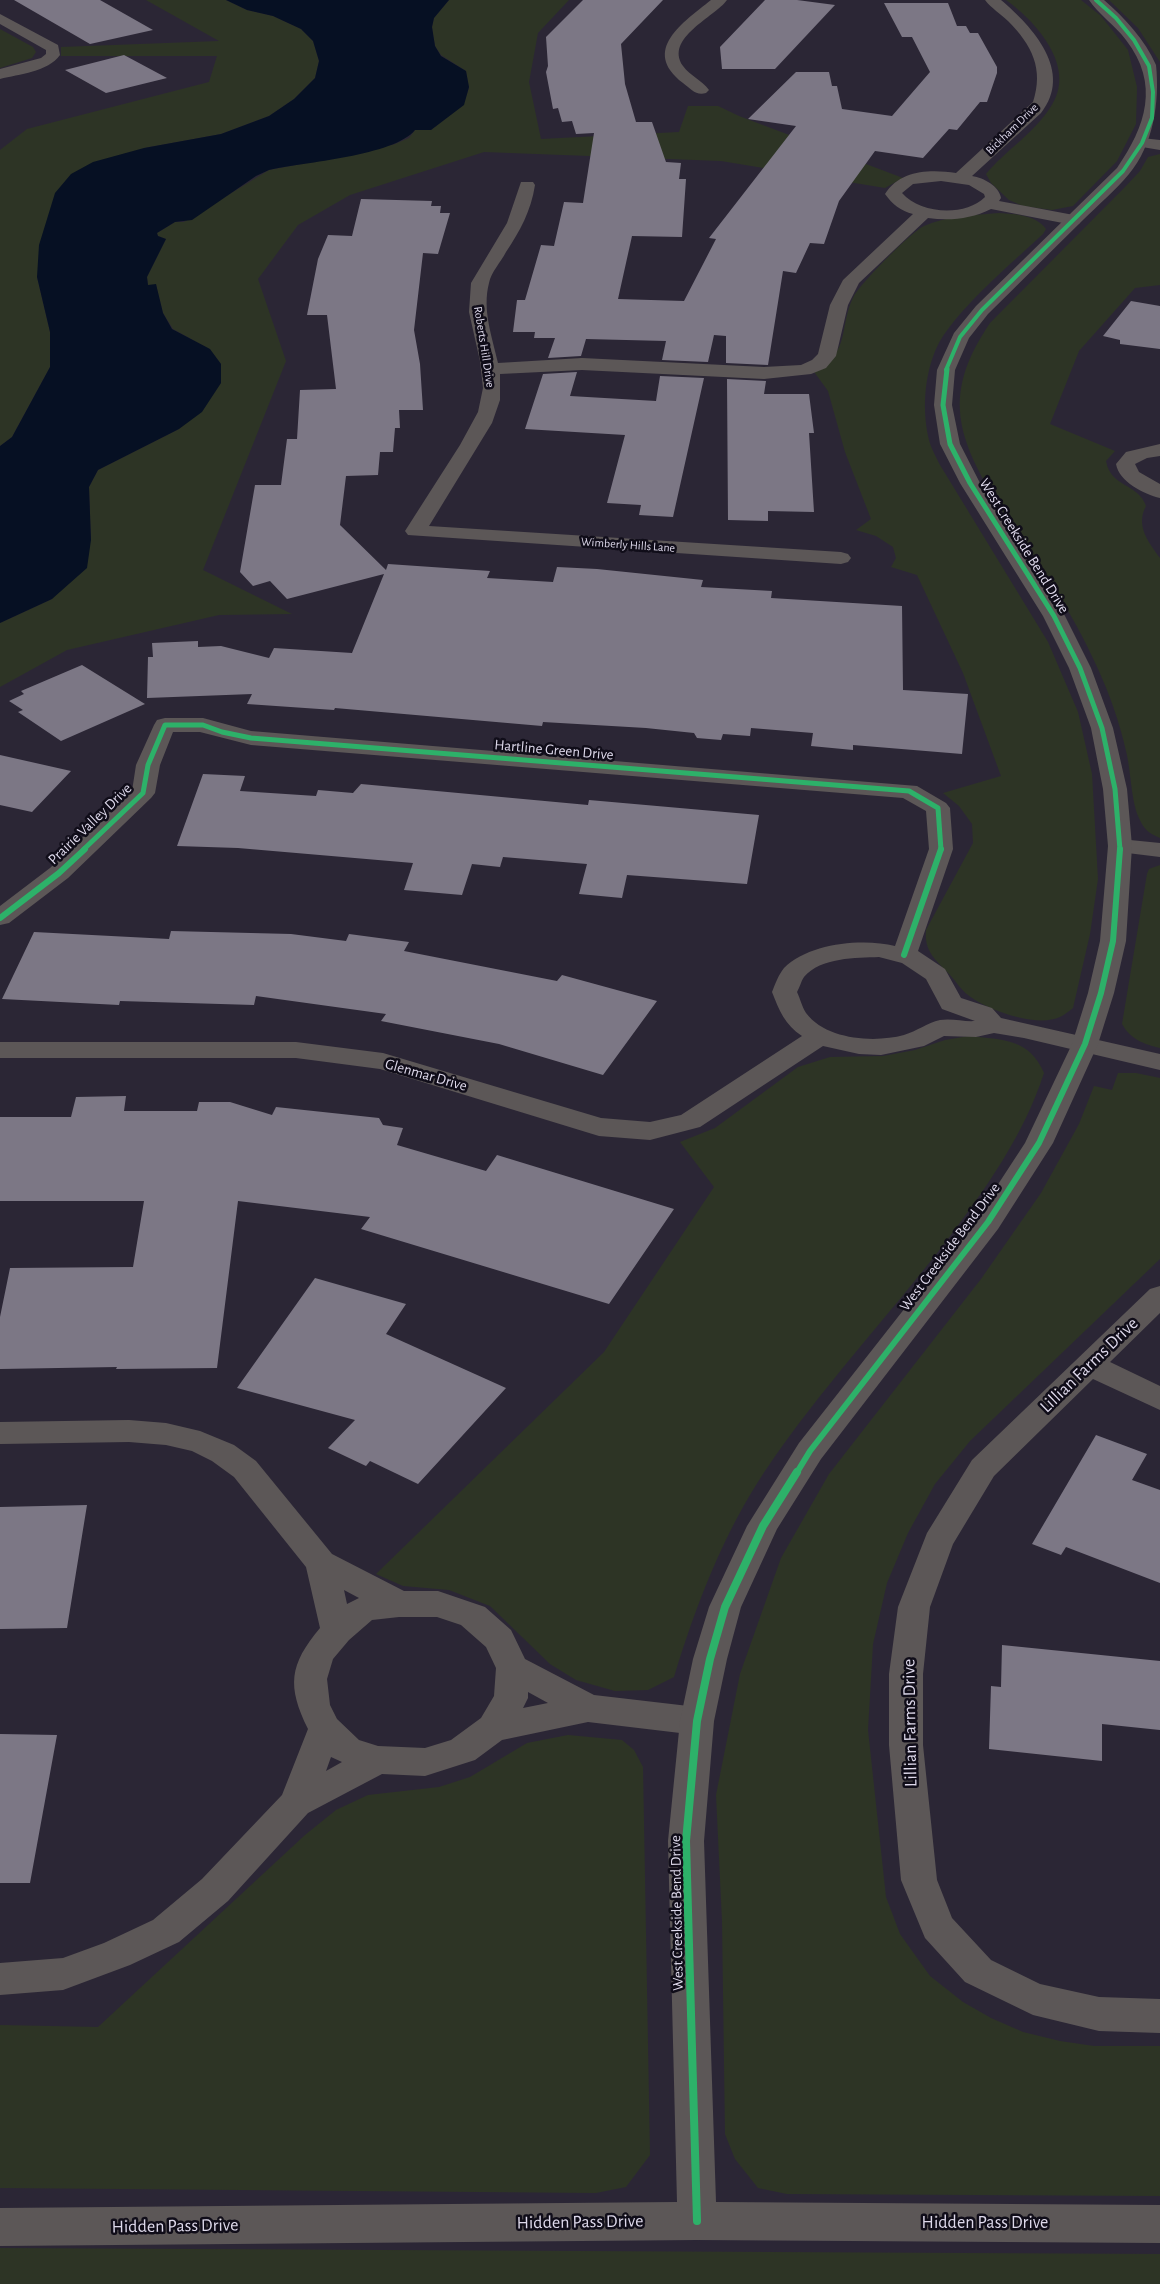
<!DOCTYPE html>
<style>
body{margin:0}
canvas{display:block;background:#2b2635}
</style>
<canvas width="1160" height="2284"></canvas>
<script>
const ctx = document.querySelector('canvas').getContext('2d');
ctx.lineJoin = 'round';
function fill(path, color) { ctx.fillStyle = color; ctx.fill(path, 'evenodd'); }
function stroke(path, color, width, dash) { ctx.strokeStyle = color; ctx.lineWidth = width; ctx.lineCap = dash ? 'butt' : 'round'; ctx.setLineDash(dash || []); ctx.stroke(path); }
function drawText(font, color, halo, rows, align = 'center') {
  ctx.font = font + ' "Alegreya Sans",sans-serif'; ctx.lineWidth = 5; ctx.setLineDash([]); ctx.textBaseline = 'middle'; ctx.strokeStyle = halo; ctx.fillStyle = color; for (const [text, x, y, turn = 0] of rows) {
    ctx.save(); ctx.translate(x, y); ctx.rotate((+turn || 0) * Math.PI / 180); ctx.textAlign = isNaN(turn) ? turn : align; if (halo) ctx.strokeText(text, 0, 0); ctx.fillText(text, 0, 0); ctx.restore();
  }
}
fill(new Path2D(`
 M 146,0 L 226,0 L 247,10 L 273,16 L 301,29 L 313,41 L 319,61 L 315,78 L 294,99 L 269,116 L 221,134 L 144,148 L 37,277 L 50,332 L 50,367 L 12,437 L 0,446 L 0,150 L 27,129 L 209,82 L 217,56 L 61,56 L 61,47 L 219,41 Z
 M 449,0 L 569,0 L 538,33 L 529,82 L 541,139 L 679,132 L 688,106 L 718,106 L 739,116 L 903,178 L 885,188 L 721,161 L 484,152 L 350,195 L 298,225 L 258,279 L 286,361 L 203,570 L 292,614 L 219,615 L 67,650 L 0,687 L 0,623 L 52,599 L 91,540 L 89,487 L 98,470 L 179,429 L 221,383 L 221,364 L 209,349 L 173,329 L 163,313 L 156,285 L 148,285 L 147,277 L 166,239 L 158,236 L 157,233 L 175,222 L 184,222 L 269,170 L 366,152 L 395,144 L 409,138 L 415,130 L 431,130 L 463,105 L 469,88 L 466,71 L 441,55 L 435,46 L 432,27 L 434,18 Z
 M 1006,0 L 1081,0 L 1101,16 L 1128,50 L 1137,87 L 1136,124 L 1117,161 L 1073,206 L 1052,210 L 1023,206 L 1009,200 L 991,183 L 986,174 C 1005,151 1033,134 1050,108 C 1078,69 1038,23 1006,0 Z
 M 1109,0 L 1160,0 L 1160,62 L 1138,28 Z
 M 0,29 L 33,47 L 36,52 L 32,58 L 0,68 Z
 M 1160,154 L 1160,285 L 1135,288 L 1079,351 L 1050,424 L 1115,451 L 1106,461 C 1111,488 1138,483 1146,506 C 1135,526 1149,543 1160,558 L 1160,838 C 1149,833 1144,830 1139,818 C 1131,802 1131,770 1126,751 C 1120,724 1110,695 1098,669 C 1084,638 1068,609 1049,580 C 1020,533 963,467 960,411 C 958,378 972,350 990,323 L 1126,186 L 1140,171 L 1148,157 Z
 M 999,213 C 1015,214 1036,215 1046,229 L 1043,234 C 1013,262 952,313 936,349 C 924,377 922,411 929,440 C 931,448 936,457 940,465 L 1048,642 L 1078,712 L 1092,774 L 1098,879 L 1090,934 L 1073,1008 C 1069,1011 1064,1015 1060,1017 C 1036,1028 987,1010 968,995 C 961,990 956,981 950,975 C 936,960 924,952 926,930 L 973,843 L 972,824 L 959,806 L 943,793 L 1001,776 L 963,673 L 917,575 L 891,567 L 896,558 L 893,547 L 876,536 L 856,530 L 871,519 L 845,452 L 828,391 L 812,369 C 852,356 838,326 854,296 C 862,282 911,232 924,226 C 946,216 975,215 999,213 Z
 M 1160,865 L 1160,1048 C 1144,1044 1131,1040 1122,1024 L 1147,874 L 1149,869 Z
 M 969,1036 C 1003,1040 1029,1038 1044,1073 C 1024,1135 986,1188 948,1239 C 888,1317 820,1389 765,1471 C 723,1534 696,1605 674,1677 L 648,1690 L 615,1691 L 576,1680 L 550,1664 L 490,1606 L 449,1590 L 403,1586 L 376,1574 L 604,1352 L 714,1187 L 680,1142 L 715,1128 L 798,1067 L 830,1057 L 883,1056 L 915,1050 L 945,1040 Z
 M 1118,1073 L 1136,1073 L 1160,1078 L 1160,1259 L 970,1441 L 935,1484 L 908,1533 L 887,1583 L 873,1644 L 868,1730 L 886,1897 L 900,1934 L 930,1976 L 963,2002 L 991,2018 L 1023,2032 L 1060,2041 L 1094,2046 L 1160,2046 L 1160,2196 L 787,2194 L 758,2188 L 735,2159 L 725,2134 L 722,1921 L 716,1795 L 740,1674 L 781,1558 L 829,1474 L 981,1279 L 1041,1193 L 1079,1124 L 1094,1086 L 1112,1090 Z
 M 568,1735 L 622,1740 L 634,1750 L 643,1767 L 650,2155 L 626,2187 L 596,2193 L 0,2188 L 0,2025 L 98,2027 L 305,1835 L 336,1810 L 368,1795 L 439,1787 L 470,1777 L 527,1743 Z
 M 0,2248 L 1160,2254 L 1160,2284 L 0,2284 Z`), '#2d3425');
fill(new Path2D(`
 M 226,0 L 449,0 L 434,18 L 432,27 L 435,46 L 441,56 L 466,71 L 469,87 L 464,105 L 431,130 L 415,130 C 394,156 304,162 269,170 L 256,176 L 192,220 L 175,222 L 157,233 L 158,236 L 166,239 L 147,277 L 148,285 L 156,284 L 163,313 L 172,329 L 210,349 L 221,364 L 221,383 L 202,412 L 179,429 L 98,470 L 89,487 L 91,540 L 87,568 L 52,599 L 0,623 L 0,446 L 12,437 L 50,367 L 50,332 L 37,277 L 39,245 L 55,193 L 71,174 L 93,162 L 144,148 L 221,134 L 269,116 L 294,99 L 315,78 L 319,61 L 313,41 L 301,29 L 273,16 L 247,10 Z`), '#061023');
fill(new Path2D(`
 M 14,0 L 100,0 L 153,30 L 90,44 Z
 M 583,0 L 663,0 L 621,44 L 625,84 L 636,122 L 652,122 L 666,162 L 681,163 L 679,179 L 686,179 L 682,237 L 632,236 L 618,299 L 684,301 L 716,239 L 709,238 L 796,126 L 748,119 L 796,72 L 829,72 L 832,86 L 837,86 L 842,109 L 892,116 L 930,72 L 912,37 L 902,37 L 884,3 L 948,3 L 957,26 L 966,26 L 970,33 L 978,33 L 997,67 L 997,73 L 987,102 L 980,102 L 957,130 L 949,129 L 923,158 L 875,151 L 839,201 L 824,244 L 810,243 L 796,273 L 783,271 L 768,365 L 726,363 L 726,336 L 714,335 L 708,362 L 662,360 L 666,341 L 586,339 L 581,356 L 548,358 L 555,338 L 534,338 L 535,332 L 513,332 L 517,300 L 525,300 L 541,245 L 554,246 L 564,202 L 583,203 L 594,133 L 576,134 L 572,121 L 562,122 L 558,108 L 553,109 L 546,72 L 548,66 L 546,37 Z
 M 765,0 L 797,0 L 835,5 L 775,69 L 722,69 L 720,47 Z
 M 124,55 L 167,78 L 106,93 L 65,70 Z
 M 361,199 L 432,201 L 431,206 L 441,206 L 440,213 L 450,213 L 438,254 L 423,253 L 414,330 L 420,364 L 423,410 L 399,410 L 400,428 L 395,428 L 393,452 L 380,452 L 378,475 L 346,476 L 340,525 L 386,570 L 388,564 L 490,571 L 487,578 L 553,582 L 557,567 L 597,569 L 703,580 L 701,587 L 772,591 L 771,598 L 902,606 L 903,690 L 968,694 L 962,754 L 853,745 L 853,750 L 811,746 L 813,733 L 751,728 L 750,736 L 723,734 L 721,740 L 697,738 L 694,733 L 646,728 L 543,722 L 542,726 L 335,708 L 334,710 L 247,704 L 252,694 L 147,698 L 148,657 L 153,657 L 152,643 L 198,641 L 198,647 L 221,646 L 269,658 L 274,648 L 352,653 L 384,574 L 287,599 L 270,581 L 253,586 L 240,572 L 255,485 L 281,485 L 287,439 L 297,439 L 300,390 L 336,389 L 327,315 L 307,315 L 318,259 L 328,235 L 352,236 Z
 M 1131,301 L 1160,306 L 1160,349 L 1120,344 L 1120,340 L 1103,336 Z
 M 577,372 L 570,396 L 656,401 L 660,376 L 704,378 L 673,517 L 639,515 L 641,505 L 607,503 L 625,435 L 525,429 L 543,374 Z
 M 727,379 L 766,381 L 764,394 L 809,394 L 814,433 L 809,433 L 814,512 L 768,511 L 768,521 L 728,520 Z
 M 82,665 L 145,704 L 61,741 L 18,712 L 23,710 L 9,701 L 24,694 L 21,691 Z
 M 0,755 L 71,771 L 32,812 L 0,805 Z
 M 203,774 L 245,776 L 240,791 L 316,796 L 318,790 L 353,793 L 361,784 L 588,805 L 589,800 L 759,815 L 747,884 L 627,875 L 622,898 L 579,894 L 587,864 L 503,857 L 500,867 L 472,864 L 462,895 L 404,890 L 413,863 L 238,848 L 177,846 Z
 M 171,931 L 291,934 L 346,941 L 349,934 L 409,942 L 404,951 L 557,981 L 562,975 L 657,1001 L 603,1075 L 499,1044 L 381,1021 L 386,1014 L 256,996 L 254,1005 L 120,1001 L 119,1005 L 2,999 L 34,932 L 169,939 Z
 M 126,1096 L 124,1111 L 197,1111 L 199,1102 L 230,1102 L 272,1115 L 276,1107 L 379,1118 L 383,1125 L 403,1128 L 397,1145 L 486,1171 L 497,1155 L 674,1209 L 609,1304 L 361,1229 L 370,1217 L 238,1201 L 217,1368 L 116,1369 L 117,1367 L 0,1369 L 0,1317 L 10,1268 L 133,1267 L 144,1201 L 0,1201 L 0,1117 L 71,1117 L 76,1097 Z
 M 315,1278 L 406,1304 L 386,1334 L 506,1388 L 418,1484 L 370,1461 L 366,1466 L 328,1448 L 355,1420 L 237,1388 Z
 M 1096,1435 L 1147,1454 L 1132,1480 L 1160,1490 L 1160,1583 L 1066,1547 L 1061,1555 L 1032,1544 Z
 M 87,1505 L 67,1628 L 0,1629 L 0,1507 Z
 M 1002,1645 L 1160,1661 L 1160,1730 L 1102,1724 L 1102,1761 L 989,1749 L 991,1686 L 1001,1687 Z
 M 0,1734 L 57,1735 L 30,1883 L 0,1883 Z`), '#7c7785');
fill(new Path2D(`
 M 711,0 L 727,0 C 715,17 664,38 683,66 C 690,76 702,80 709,90 L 706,93 C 696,96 691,89 683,83 C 640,50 684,22 711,0 Z
 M 985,0 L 1001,0 C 1033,27 1074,72 1041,113 L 972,176 C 984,178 999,186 1001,198 L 999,201 L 1079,216 L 1081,220 L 1079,224 L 1073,225 L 991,209 C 971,219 950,221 928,218 L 859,283 L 848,305 L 836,356 L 826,368 L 811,374 L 764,379 L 582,370 L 500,374 L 500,400 L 492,423 L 429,526 L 841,552 L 848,554 L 851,558 L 848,562 L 841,564 L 408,535 L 405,531 L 460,445 L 478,412 L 483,388 L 480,361 L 469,312 L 471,283 L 507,223 L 521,182 L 533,182 L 535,185 C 531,211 520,231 506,252 C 501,262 491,272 489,283 C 482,310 492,336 498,363 L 582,358 L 764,367 L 801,365 L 812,360 L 818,354 L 830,305 L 843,280 L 913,214 C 901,211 892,204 885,194 C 900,170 930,169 956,173 L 1033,102 C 1044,69 1032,45 1008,21 C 1001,14 991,8 985,0 ZM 941,181 L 969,185 L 984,194 L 985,197 C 965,217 920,214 902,193 L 913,184 Z
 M 0,14 L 58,45 L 60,55 C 48,72 19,74 0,79 L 0,69 L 41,58 L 46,54 L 46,50 L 0,24 Z
 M 1142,138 L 1160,140 L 1160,150 L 1136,146 L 1134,143 L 1136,140 Z
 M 1160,444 L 1160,456 L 1147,458 L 1135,464 L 1139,472 L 1160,484 L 1160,498 C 1144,494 1119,482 1116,464 L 1126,452 Z
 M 165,718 L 203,718 L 251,731 L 917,786 L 946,803 L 950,808 L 953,849 L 918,951 L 945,969 L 961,998 L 992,1008 L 1001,1018 L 1160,1054 L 1160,1070 L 1024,1038 L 994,1033 L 976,1037 L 944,1036 L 924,1046 L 881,1055 L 859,1054 L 823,1046 L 700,1127 L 650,1140 L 599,1136 L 380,1069 L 296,1058 L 0,1058 L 0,1042 L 296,1042 L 383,1053 L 601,1118 L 650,1122 L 681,1115 L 802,1036 C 785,1025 779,1010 772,992 C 775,984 779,974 784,968 C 809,943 863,938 895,946 L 929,849 L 926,811 L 903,798 L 251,745 L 200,732 L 173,732 L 160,765 L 155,793 L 151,798 L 68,878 L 9,923 L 0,925 L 0,906 L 50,868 L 132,791 L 136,765 L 154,725 L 157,720 ZM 879,957 L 902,963 L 926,979 L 942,1009 L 975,1021 C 964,1022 952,1018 940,1020 C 927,1023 917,1031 904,1035 C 875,1043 826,1040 806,1013 C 802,1007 800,998 797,992 C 800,987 801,981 804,977 C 821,957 856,958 879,957 Z
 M 1120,839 L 1160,843 L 1160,857 L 1111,851 L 1108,846 L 1111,841 Z
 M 1160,1286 L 1160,1313 L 1110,1362 L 1160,1386 L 1160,1410 L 1093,1379 L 994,1476 L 953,1544 L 930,1607 L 923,1674 L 923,1745 L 937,1880 L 952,1918 L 991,1960 L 1040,1984 L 1099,1997 L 1160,1999 L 1160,2033 L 1099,2031 L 1033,2015 L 965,1982 L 925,1938 L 901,1880 L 889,1745 L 889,1674 L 898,1607 L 927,1533 L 972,1460 L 1150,1289 Z
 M 129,1420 L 166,1423 L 200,1431 L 234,1445 L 256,1461 L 332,1554 L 404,1591 L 438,1591 L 485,1607 L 511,1630 L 525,1659 L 594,1695 L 697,1707 L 709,1711 L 714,1721 L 709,1731 L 697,1735 L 588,1722 L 502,1740 L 475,1760 L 425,1776 L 382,1774 L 308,1813 L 228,1901 L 179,1942 L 130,1965 L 63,1990 L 0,1995 L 0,1963 L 63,1958 L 104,1943 L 153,1920 L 202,1879 L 282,1795 L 308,1729 C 287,1686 289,1665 320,1628 L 306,1567 L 234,1477 L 212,1461 L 192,1451 L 166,1445 L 129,1442 L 0,1444 L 0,1422 ZM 344,1590 L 359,1598 L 347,1604 ZM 399,1617 L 437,1617 L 461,1625 L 486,1647 L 496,1668 L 494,1696 L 481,1718 L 451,1740 L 425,1748 L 378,1746 L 359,1740 L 337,1719 L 330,1705 L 327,1679 L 333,1659 L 349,1640 L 372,1620 ZM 528,1692 L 548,1703 L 523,1708 L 528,1698 ZM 331,1757 L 342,1762 L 326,1771 Z`), '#5c5757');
fill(new Path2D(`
 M 1089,0 L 1104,0 C 1125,18 1145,40 1156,65 C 1160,102 1153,146 1129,174 C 1115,191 1098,205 1083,220 C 1051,251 1020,283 988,314 L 969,338 L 955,370 L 952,405 L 960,444 L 980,483 L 1065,616 L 1091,668 L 1113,728 L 1127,789 L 1132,846 L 1126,941 L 1114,993 L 1098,1044 L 1053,1143 L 998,1229 L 821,1459 L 777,1529 L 741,1607 L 727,1659 L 714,1721 L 704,1841 L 716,2202 L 1160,2205 L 1160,2243 L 697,2240 L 0,2246 L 0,2208 L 677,2202 L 668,1841 L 680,1721 L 693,1659 L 709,1607 L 747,1526 L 799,1443 L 978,1215 L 1025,1143 L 1072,1044 L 1088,993 L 1100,941 L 1108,846 L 1103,789 L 1091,728 L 1069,668 L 1043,616 L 960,483 L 940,444 L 934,405 L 937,370 L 954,333 L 976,306 L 1117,168 C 1146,126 1160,84 1126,40 C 1115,25 1098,14 1089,0 Z`), '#5c5757');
stroke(new Path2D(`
 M 946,370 L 960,337 L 982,310 L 1123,171 L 1142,143 L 1152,118 L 1153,92 L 1149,66 L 1134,40 L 1116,18 L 1096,0`), '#2db169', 4);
stroke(new Path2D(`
 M 947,369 L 943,405 L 950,444 L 970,483 L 1054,616 L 1080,668 L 1102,728 L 1115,789 L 1120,850
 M 83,850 L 143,793 L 148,765 L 165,725 L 203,725 L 222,732 L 251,738 L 909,791 L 938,808 L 941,850`), '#2db169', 5);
stroke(new Path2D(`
 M 0,918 L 59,873 L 85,849
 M 904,955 L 941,849
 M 796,1474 L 810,1451 L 988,1222 L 1039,1143 L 1085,1044 L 1101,993 L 1113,941 L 1120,849`), '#2db169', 6);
stroke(new Path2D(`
 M 697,2221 L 686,1841 L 697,1721 L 710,1659 L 725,1607 L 763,1526 L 797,1472`), '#2db169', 8);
drawText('12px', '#ded9eb', '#100d19', [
 ["Bickham Drive",1012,129,-44],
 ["Roberts Hill Drive",484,347,81],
 ["Wimberly Hills Lane",628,545,4]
]);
drawText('15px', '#ded9eb', '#100d19', [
 ["West Creekside Bend Drive",1024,546,58],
 ["Hartline Green Drive",554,750,5],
 ["Prairie Valley Drive",90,824,-44],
 ["Glenmar Drive",426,1075,16],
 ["West Creekside Bend Drive",950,1247,-53],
 ["West Creekside Bend Drive",677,1913,-91]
]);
drawText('18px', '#ded9eb', '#100d19', [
 ["Lillian Farms Drive",1089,1365,-44],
 ["Lillian Farms Drive",910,1723,-91],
 ["Hidden Pass Drive",580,2222,-1],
 ["Hidden Pass Drive",985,2223],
 ["Hidden Pass Drive",175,2226,-1]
]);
</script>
